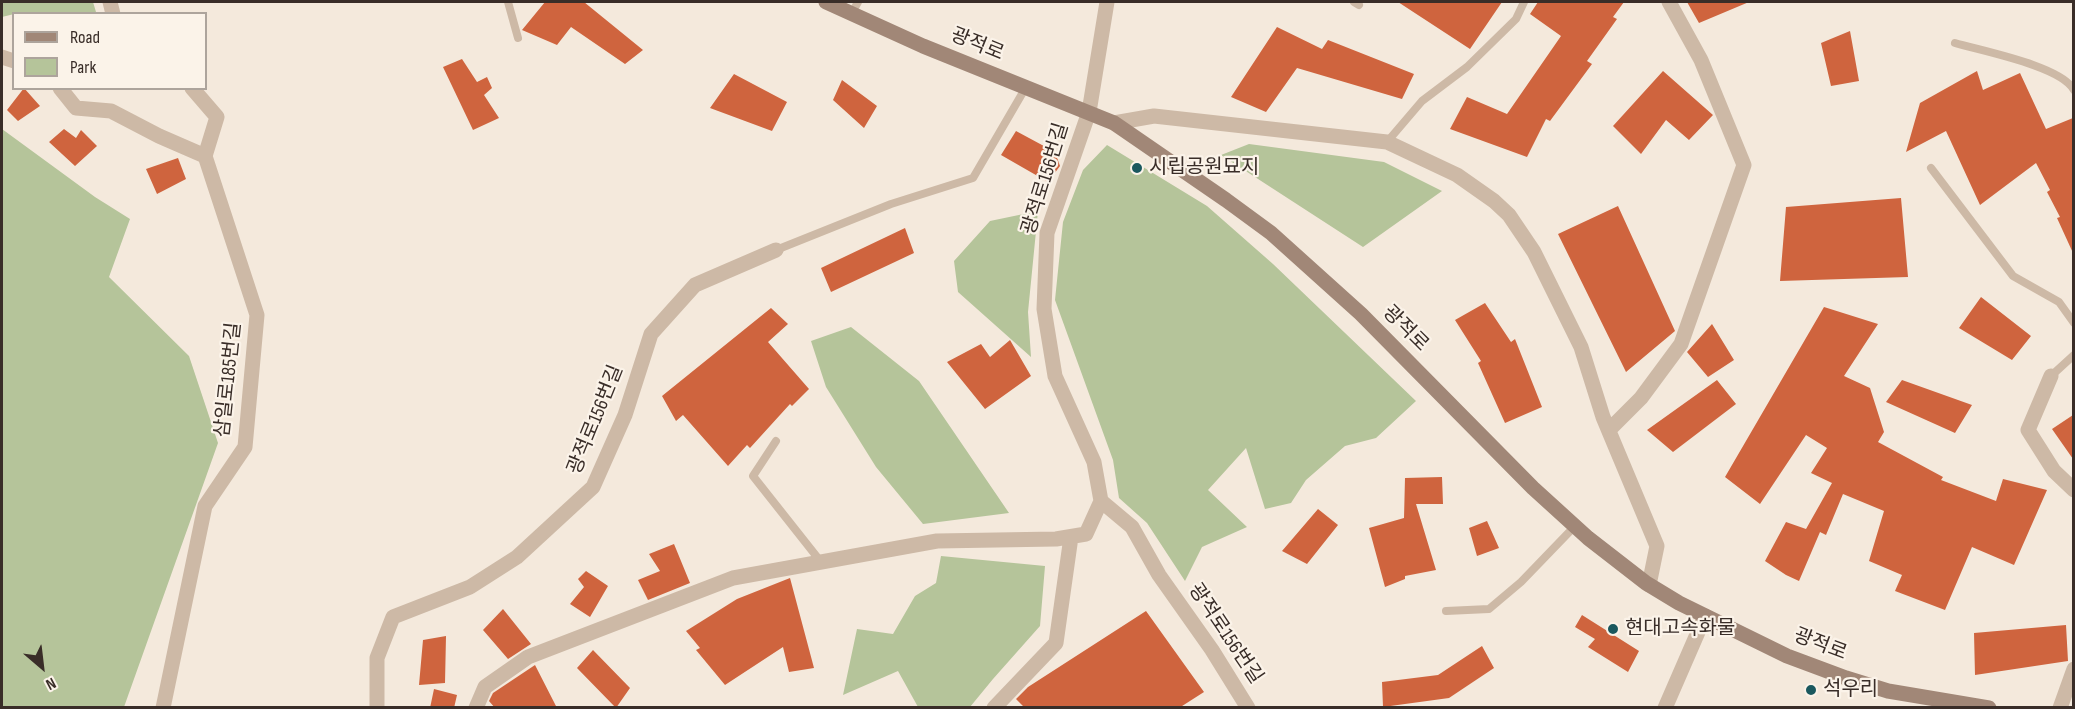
<!DOCTYPE html>
<meta charset="utf-8">
<style>
body{margin:0}
#map{position:relative;width:2075px;height:709px;overflow:hidden;background:#f4e9dc;font-family:"Sofia Sans Condensed",sans-serif}
canvas{display:block}
.frame{position:absolute;inset:0;border:3px solid #392d28;pointer-events:none}
.legend{position:absolute;left:12px;top:12px;width:195px;height:78px;box-sizing:border-box;background:#fbf3e9;border:2px solid #ada49c;margin:0;padding:8px 10px;list-style:none;font-size:18px;color:#392d28}
.legend li{display:flex;align-items:center;gap:12px;height:30px}
.legend b{width:30px;border:2px solid #ada49c}
.north{position:absolute;left:12px;top:637px;width:60px;height:60px;-webkit-text-stroke:4px #fbf3e9;paint-order:stroke;rotate:152deg;font-size:16px;font-weight:700;line-height:24px;text-align:center;color:#392d28}
.north::after{content:'';display:block;margin:auto;width:21px;height:27px;background:#392d28;clip-path:polygon(50% 0,100% 100%,50% 72%,0 100%)}
</style>
<div id="map">
<canvas width="2075" height="709"></canvas>
<div class="frame"></div>
<ul class="legend">
<li><b style="height:8px;background:#a18777"></b>Road</li>
<li><b style="height:16px;background:#b5c49a"></b>Park</li>
</ul>
<div class="north">N</div>
</div>
<script>
const ctx = document.querySelector('canvas').getContext('2d');
ctx.lineJoin = 'round';
function fill(path, color) { ctx.fillStyle = color; ctx.fill(path, 'evenodd'); }
function stroke(path, color, width, dash) { ctx.strokeStyle = color; ctx.lineWidth = width; ctx.lineCap = dash ? 'butt' : 'round'; ctx.setLineDash(dash || []); ctx.stroke(path); }
function drawText(font, color, halo, rows, align = 'center') {
  ctx.font = font + ' "Sofia Sans Condensed","Noto Sans KR",sans-serif'; ctx.lineWidth = 4.5; ctx.setLineDash([]); ctx.textBaseline = 'middle'; ctx.strokeStyle = halo; ctx.fillStyle = color; for (const [text, x, y, turn = 0] of rows) {
    ctx.save(); ctx.translate(x, y); ctx.rotate((+turn || 0) * Math.PI / 180); ctx.textAlign = isNaN(turn) ? turn : align; if (halo) ctx.strokeText(text, 0, 0); ctx.fillText(text, 0, 0); ctx.restore();
  }
}
fill(new Path2D(`
 M 2,2 L 93,2 L 96,12 L 14,14 L 2,17 Z
 M 2,129 L 95,197 L 130,219 L 109,277 L 189,356 L 218,443 L 124,707 L 2,707 Z
 M 1249,144 L 1384,162 L 1442,191 L 1363,247 L 1221,155 Z
 M 1107,145 L 1207,206 L 1273,264 L 1416,401 L 1376,438 L 1345,446 L 1306,480 L 1291,503 L 1265,509 L 1246,448 L 1208,490 L 1247,527 L 1202,547 L 1185,581 L 1147,523 L 1119,498 L 1113,460 L 1055,300 L 1063,222 L 1083,170 Z
 M 1038,211 L 1028,312 L 1031,357 L 958,292 L 954,261 L 990,221 Z
 M 851,327 L 919,381 L 1009,513 L 923,524 L 876,467 L 826,387 L 811,341 Z
 M 941,556 L 1045,566 L 1040,626 L 993,679 L 970,707 L 918,707 L 898,671 L 843,695 L 857,629 L 893,634 L 915,596 L 936,583 Z`), '#b5c49a');
fill(new Path2D(`
 M 545,2 L 584,2 L 643,50 L 625,64 L 571,27 L 557,45 L 522,30 Z
 M 1398,2 L 1502,2 L 1470,49 Z
 M 1538,2 L 1624,2 L 1613,17 L 1617,19 L 1587,61 L 1592,64 L 1550,121 L 1546,119 L 1527,157 L 1450,129 L 1467,97 L 1507,114 L 1561,36 L 1530,14 Z
 M 1687,2 L 1749,2 L 1699,23 Z
 M 1277,27 L 1322,49 L 1328,40 L 1414,74 L 1402,99 L 1297,68 L 1266,112 L 1231,97 Z
 M 1850,31 L 1859,81 L 1831,86 L 1821,43 Z
 M 462,59 L 477,82 L 487,77 L 492,88 L 484,95 L 499,118 L 473,130 L 443,67 Z
 M 1663,71 L 1713,115 L 1689,140 L 1666,120 L 1641,154 L 1613,126 Z
 M 1977,71 L 1983,90 L 2020,73 L 2046,129 L 2073,118 L 2073,253 L 2057,218 L 2060,217 L 2047,192 L 2050,190 L 2036,163 L 1980,205 L 1946,131 L 1906,152 L 1920,103 Z
 M 734,74 L 787,102 L 772,131 L 710,108 Z
 M 842,80 L 877,106 L 864,128 L 833,100 Z
 M 24,88 L 40,106 L 18,121 L 7,110 Z
 M 64,129 L 76,138 L 81,130 L 97,146 L 75,166 L 49,142 Z
 M 1016,131 L 1055,152 L 1060,166 L 1048,182 L 1001,155 Z
 M 178,158 L 186,179 L 157,194 L 146,169 Z
 M 1901,198 L 1908,277 L 1780,281 L 1786,207 Z
 M 1618,206 L 1675,331 L 1626,372 L 1558,234 Z
 M 905,228 L 914,253 L 831,292 L 821,268 Z
 M 1981,297 L 2031,336 L 2012,360 L 1959,328 Z
 M 1485,303 L 1511,342 L 1515,339 L 1542,407 L 1505,423 L 1478,363 L 1481,361 L 1455,320 Z
 M 1824,307 L 1878,324 L 1844,376 L 1870,388 L 1884,432 L 1878,442 L 1943,477 L 1941,480 L 1996,501 L 2003,479 L 2047,490 L 2014,565 L 1972,547 L 1945,610 L 1895,591 L 1902,575 L 1869,561 L 1884,511 L 1843,494 L 1826,535 L 1820,532 L 1799,581 L 1786,575 L 1765,561 L 1786,522 L 1806,529 L 1832,483 L 1811,473 L 1827,448 L 1806,435 L 1760,504 L 1725,477 Z
 M 771,308 L 788,324 L 768,342 L 809,389 L 792,406 L 790,404 L 750,448 L 747,445 L 728,466 L 683,415 L 676,421 L 662,396 Z
 M 1712,324 L 1734,360 L 1708,377 L 1687,352 Z
 M 1010,340 L 1031,376 L 985,409 L 947,362 L 981,344 L 990,357 Z
 M 1717,380 L 1736,404 L 1673,452 L 1647,430 Z
 M 1902,380 L 1972,405 L 1955,433 L 1886,402 Z
 M 2073,415 L 2073,459 L 2052,429 Z
 M 1442,477 L 1443,504 L 1416,504 L 1436,570 L 1405,576 L 1405,579 L 1385,587 L 1369,528 L 1404,518 L 1405,478 Z
 M 1318,509 L 1338,525 L 1307,564 L 1282,551 Z
 M 1487,521 L 1499,548 L 1477,556 L 1469,528 Z
 M 674,544 L 690,583 L 648,600 L 638,580 L 660,571 L 649,554 Z
 M 586,571 L 608,586 L 590,617 L 570,604 L 584,587 L 578,579 Z
 M 790,578 L 814,668 L 789,672 L 783,647 L 725,685 L 696,650 L 700,648 L 686,631 L 737,599 Z
 M 503,609 L 531,644 L 508,659 L 483,630 Z
 M 1146,611 L 1204,692 L 1179,708 L 1025,708 L 1016,699 L 1028,687 Z
 M 1582,615 L 1639,651 L 1628,672 L 1588,647 L 1595,639 L 1575,627 Z
 M 2066,625 L 2068,661 L 1975,675 L 1974,633 Z
 M 446,636 L 445,683 L 419,685 L 423,640 Z
 M 1482,646 L 1494,668 L 1449,698 L 1383,707 L 1382,682 L 1438,675 Z
 M 593,650 L 630,688 L 616,708 L 577,668 Z
 M 535,665 L 557,708 L 495,708 L 489,701 L 493,693 Z
 M 434,689 L 457,695 L 454,708 L 430,708 Z`), '#cf643e');
stroke(new Path2D(`
 M 508,2 L 518,38
 M 1354,2 L 1359,5
 M 852,13 L 858,2
 M 1955,43 C 1982,51 2061,66 2074,90
 M 1387,142 L 1422,101 L 1467,67 L 1516,19 L 1524,2
 M 1931,168 L 2013,276 L 2059,302 L 2074,323
 M 776,250 L 891,204 L 973,178 L 1026,87
 M 2051,376 L 2074,355
 M 776,441 L 753,476 L 821,562
 M 1446,611 L 1489,609 L 1521,582 L 1575,526`), '#cdb9a6', 8);
stroke(new Path2D(`
 M 110,2 L 113,14
 M 2,57 L 14,61
 M 60,88 L 76,108 L 111,111 L 159,136 L 205,156
 M 1114,123 L 1154,116 L 1387,142 L 1457,175 L 1494,201 L 1509,215 L 1534,252 L 1581,347 L 1603,417 L 1657,546 L 1649,585
 M 2051,376 L 2028,430 L 2054,471 L 2074,490
 M 1609,430 L 1641,398 L 1681,344 L 1744,165 L 1701,60 L 1669,2
 M 1101,501 L 1132,527 L 1159,575 L 1212,650 L 1248,708
 M 163,708 L 205,506 L 245,447 L 257,315 L 205,156 L 217,117 L 192,88
 M 377,708 L 377,658 L 393,617 L 470,587 L 517,557 L 593,487 L 625,415 L 651,334 L 695,285 L 776,250
 M 476,708 L 485,687 L 528,657 L 733,578 L 937,541 L 1056,539 L 1086,534 L 1101,501 L 1094,462 L 1055,376 L 1044,309 L 1047,233 L 1089,112 L 1107,2
 M 994,708 L 1056,643 L 1071,537
 M 1665,708 L 1705,616
 M 2060,708 L 2074,669`), '#cdb9a6', 15);
stroke(new Path2D(`
 M 826,2 L 923,46 L 1114,123 L 1226,200 L 1271,233 L 1361,314 L 1533,488 L 1588,538 L 1646,583 L 1679,603 L 1787,656 L 1846,678 L 1888,691 L 1989,708`), '#a18777', 15);
for (const [x, y, r, color] of [
 [1137,168,6,"#1a585e"],
 [1613,629,6,"#1a585e"],
 [1811,690,6,"#1a585e"]
]) { const dot = new Path2D(); dot.arc(x, y, r, 0, 2 * Math.PI); ctx.fillStyle = color; ctx.fill(dot); stroke(dot, '#fbf3e9', 2); }
drawText('20px', '#392d28', '#fbf3e9', [
 ["광적로",977,45,22],
 ["광적로156번길",1046,179,-73],
 ["광적로",1405,329,45],
 ["삼일로185번길",229,380,-84],
 ["광적로156번길",596,420,-68],
 ["광적로156번길",1225,634,56],
 ["광적로",1820,645,21]
]);
drawText('20px', '#392d28', '#fbf3e9', [
 ["시립공원묘지",1149,168],
 ["현대고속화물",1625,629],
 ["석우리",1823,690]
], 'left');
</script>
